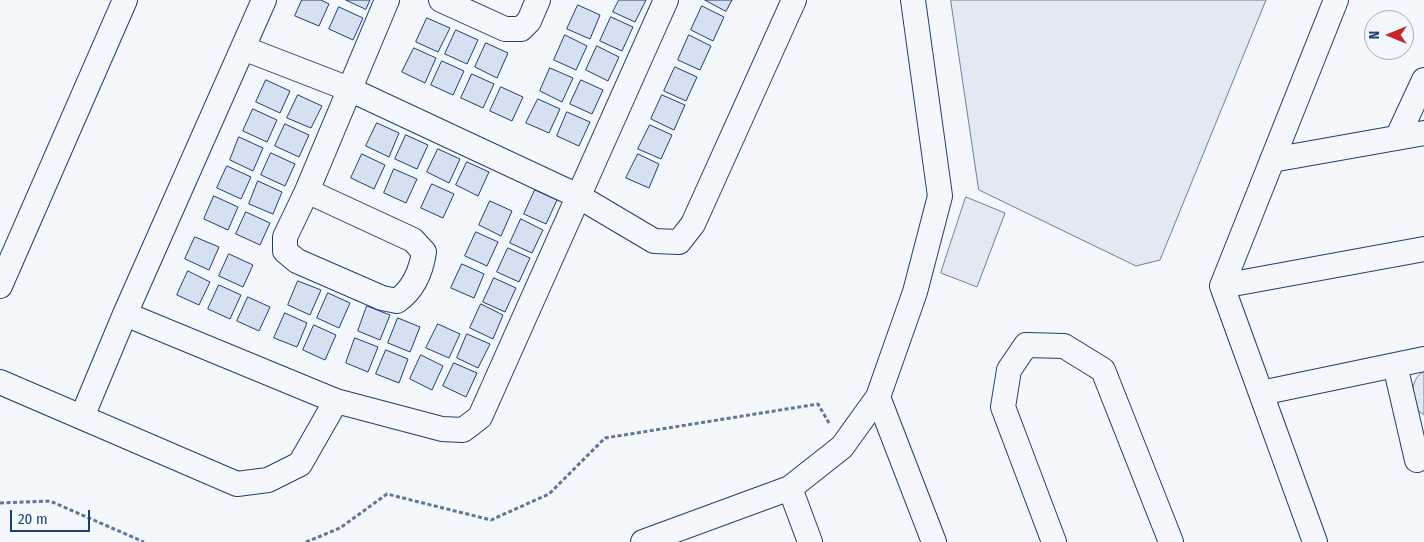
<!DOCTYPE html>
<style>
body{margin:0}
#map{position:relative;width:1424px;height:542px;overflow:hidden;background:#f4f7fb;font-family:"Fira Sans Condensed",sans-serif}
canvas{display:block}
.north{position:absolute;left:1364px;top:10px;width:50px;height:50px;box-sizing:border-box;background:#f4f7fb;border:1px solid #9eadc5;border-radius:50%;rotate:270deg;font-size:14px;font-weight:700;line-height:20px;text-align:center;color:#1d3f73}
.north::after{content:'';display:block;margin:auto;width:18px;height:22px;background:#c62828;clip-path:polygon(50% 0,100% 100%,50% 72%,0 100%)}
.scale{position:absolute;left:10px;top:510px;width:80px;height:22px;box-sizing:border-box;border:2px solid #1d3f73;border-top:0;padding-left:6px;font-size:15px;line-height:18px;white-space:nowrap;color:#1d3f73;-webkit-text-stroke:4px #f4f7fb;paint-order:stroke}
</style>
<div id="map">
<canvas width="1424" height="542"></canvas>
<div class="north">N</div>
<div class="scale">20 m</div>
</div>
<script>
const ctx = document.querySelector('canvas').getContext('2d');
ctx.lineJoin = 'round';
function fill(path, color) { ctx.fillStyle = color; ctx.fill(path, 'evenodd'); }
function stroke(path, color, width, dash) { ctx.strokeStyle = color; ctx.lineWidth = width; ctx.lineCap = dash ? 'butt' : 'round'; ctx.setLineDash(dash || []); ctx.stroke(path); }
const green = new Path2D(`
 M 951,0 L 1266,0 L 1160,260 L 1136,266 L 979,190 Z
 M 966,197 L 1005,213 L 977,287 L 941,273 Z
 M 1424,371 L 1424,415 L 1416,409 C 1413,393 1409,381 1424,371 Z`);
fill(green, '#e3e9f0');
stroke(green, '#687fa3', 1);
const building = new Path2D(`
 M 302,0 L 321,0 L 329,4 L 319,26 L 295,16 Z
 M 346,0 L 370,0 L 366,9 Z
 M 619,0 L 646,0 L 635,22 L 613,12 Z
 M 705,0 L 732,0 L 726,11 Z
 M 578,5 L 600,15 L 590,39 L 567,29 Z
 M 702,6 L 724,17 L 713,41 L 691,30 Z
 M 339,7 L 363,18 L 353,40 L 329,29 Z
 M 611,17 L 633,27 L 622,51 L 600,41 Z
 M 427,18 L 450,28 L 438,52 L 416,42 Z
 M 456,30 L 478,40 L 467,64 L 445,54 Z
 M 565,35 L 587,46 L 576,70 L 554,60 Z
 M 689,35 L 711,46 L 700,70 L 678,60 Z
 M 486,43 L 508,53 L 497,78 L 475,67 Z
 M 597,46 L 619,57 L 608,81 L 586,70 Z
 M 414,48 L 436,58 L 425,83 L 402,72 Z
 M 442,61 L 464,71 L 453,95 L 431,85 Z
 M 675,67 L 697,77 L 686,101 L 664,91 Z
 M 550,68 L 573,78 L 562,102 L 540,91 Z
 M 472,74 L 494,84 L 483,108 L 461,98 Z
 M 266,80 L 290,91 L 280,113 L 256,102 Z
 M 581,80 L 603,90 L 592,114 L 570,104 Z
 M 501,87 L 523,97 L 512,121 L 490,111 Z
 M 298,95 L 322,106 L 311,128 L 287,118 Z
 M 662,95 L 685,105 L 674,130 L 651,119 Z
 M 538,99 L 560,109 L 549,133 L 526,123 Z
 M 253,109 L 277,120 L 267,142 L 243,131 Z
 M 567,112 L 590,122 L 579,146 L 557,136 Z
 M 377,123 L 399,133 L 389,157 L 366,146 Z
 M 285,124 L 309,135 L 299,157 L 275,146 Z
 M 650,125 L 672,135 L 661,159 L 638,149 Z
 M 406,135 L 428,145 L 417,169 L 395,159 Z
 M 239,137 L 263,148 L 253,171 L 230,160 Z
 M 438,149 L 460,159 L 449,183 L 427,172 Z
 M 271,153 L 295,164 L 285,186 L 261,175 Z
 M 362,154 L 385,165 L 374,189 L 351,178 Z
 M 638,154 L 659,164 L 649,188 L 626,178 Z
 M 467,162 L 489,172 L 478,196 L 456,185 Z
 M 227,166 L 251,177 L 241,199 L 217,188 Z
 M 394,169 L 417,179 L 406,203 L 384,193 Z
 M 258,181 L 282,192 L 273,214 L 249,204 Z
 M 432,184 L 454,194 L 443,218 L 421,208 Z
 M 535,190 L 557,200 L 546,224 L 524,214 Z
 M 214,196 L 238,207 L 228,230 L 204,219 Z
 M 490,201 L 512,211 L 501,236 L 479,225 Z
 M 246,212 L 270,223 L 260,245 L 236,234 Z
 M 521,219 L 543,230 L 532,253 L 510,243 Z
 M 476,232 L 498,242 L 487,266 L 465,256 Z
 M 195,237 L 219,247 L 209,270 L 185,259 Z
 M 508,248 L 530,258 L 519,282 L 497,272 Z
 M 229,254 L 253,265 L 243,287 L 219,276 Z
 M 462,264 L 484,274 L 474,298 L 451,288 Z
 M 188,271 L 210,282 L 199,305 L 177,295 Z
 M 494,278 L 516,288 L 505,312 L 483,302 Z
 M 298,281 L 321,290 L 310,315 L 288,305 Z
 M 219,285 L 241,295 L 230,319 L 208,309 Z
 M 328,293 L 350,303 L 339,328 L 317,318 Z
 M 248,297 L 270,307 L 259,331 L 237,321 Z
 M 481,304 L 503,315 L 493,339 L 470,328 Z
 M 367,306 L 390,315 L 380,340 L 358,331 Z
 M 285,313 L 307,323 L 297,347 L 274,338 Z
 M 398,318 L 420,327 L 410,352 L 388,343 Z
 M 438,324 L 460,334 L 449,358 L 426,348 Z
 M 314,325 L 336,335 L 325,360 L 303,350 Z
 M 467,334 L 490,344 L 478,368 L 457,358 Z
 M 355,338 L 378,347 L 368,372 L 346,363 Z
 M 386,350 L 408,359 L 399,383 L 376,374 Z
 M 421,355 L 443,366 L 432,390 L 410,379 Z
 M 454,363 L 477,373 L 466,397 L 443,386 Z`);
fill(building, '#d5e0f0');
stroke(building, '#1d3f73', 1);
const minor = new Path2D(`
 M 441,0 L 505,29 L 521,29 L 529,21 L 538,0
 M 243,48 L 349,89 L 578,196 L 654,241 L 679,242 L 693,224 L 794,0
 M 1397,138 L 1424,80
 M 1272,160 L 1424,133
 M 307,191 L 413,240 L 424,252 C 421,272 414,289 397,301 L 382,298 L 297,261 L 285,251 L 285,237 L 307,191 L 387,0
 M 0,286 L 125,0
 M 1222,286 L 1424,249
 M 125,314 L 336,401 L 442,429 L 463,430 L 480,417 L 666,0
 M 1395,365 L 1417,460
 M 0,382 L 237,484 L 268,480 L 300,464 L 336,401
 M 1261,393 L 1424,359
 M 878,397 L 934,542
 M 82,417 L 125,314 L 264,0
 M 790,488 L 810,542
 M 643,542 L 790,488 L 842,447 L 878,397 L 915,292 L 940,196 L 913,0
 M 1054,542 L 1003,407 L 1009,370 L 1026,345 L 1064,346 L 1103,370 L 1171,542
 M 1315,542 L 1222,286 L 1336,0`);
stroke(minor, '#1d3f73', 26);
stroke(new Path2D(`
 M 0,503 L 50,501 L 144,542
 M 306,542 L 340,528 L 387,494 L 491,520 L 549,494 L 605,438 L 818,404 L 829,423`), '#5e769c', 3, [4, 2.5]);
stroke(minor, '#f4f7fb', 24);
</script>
